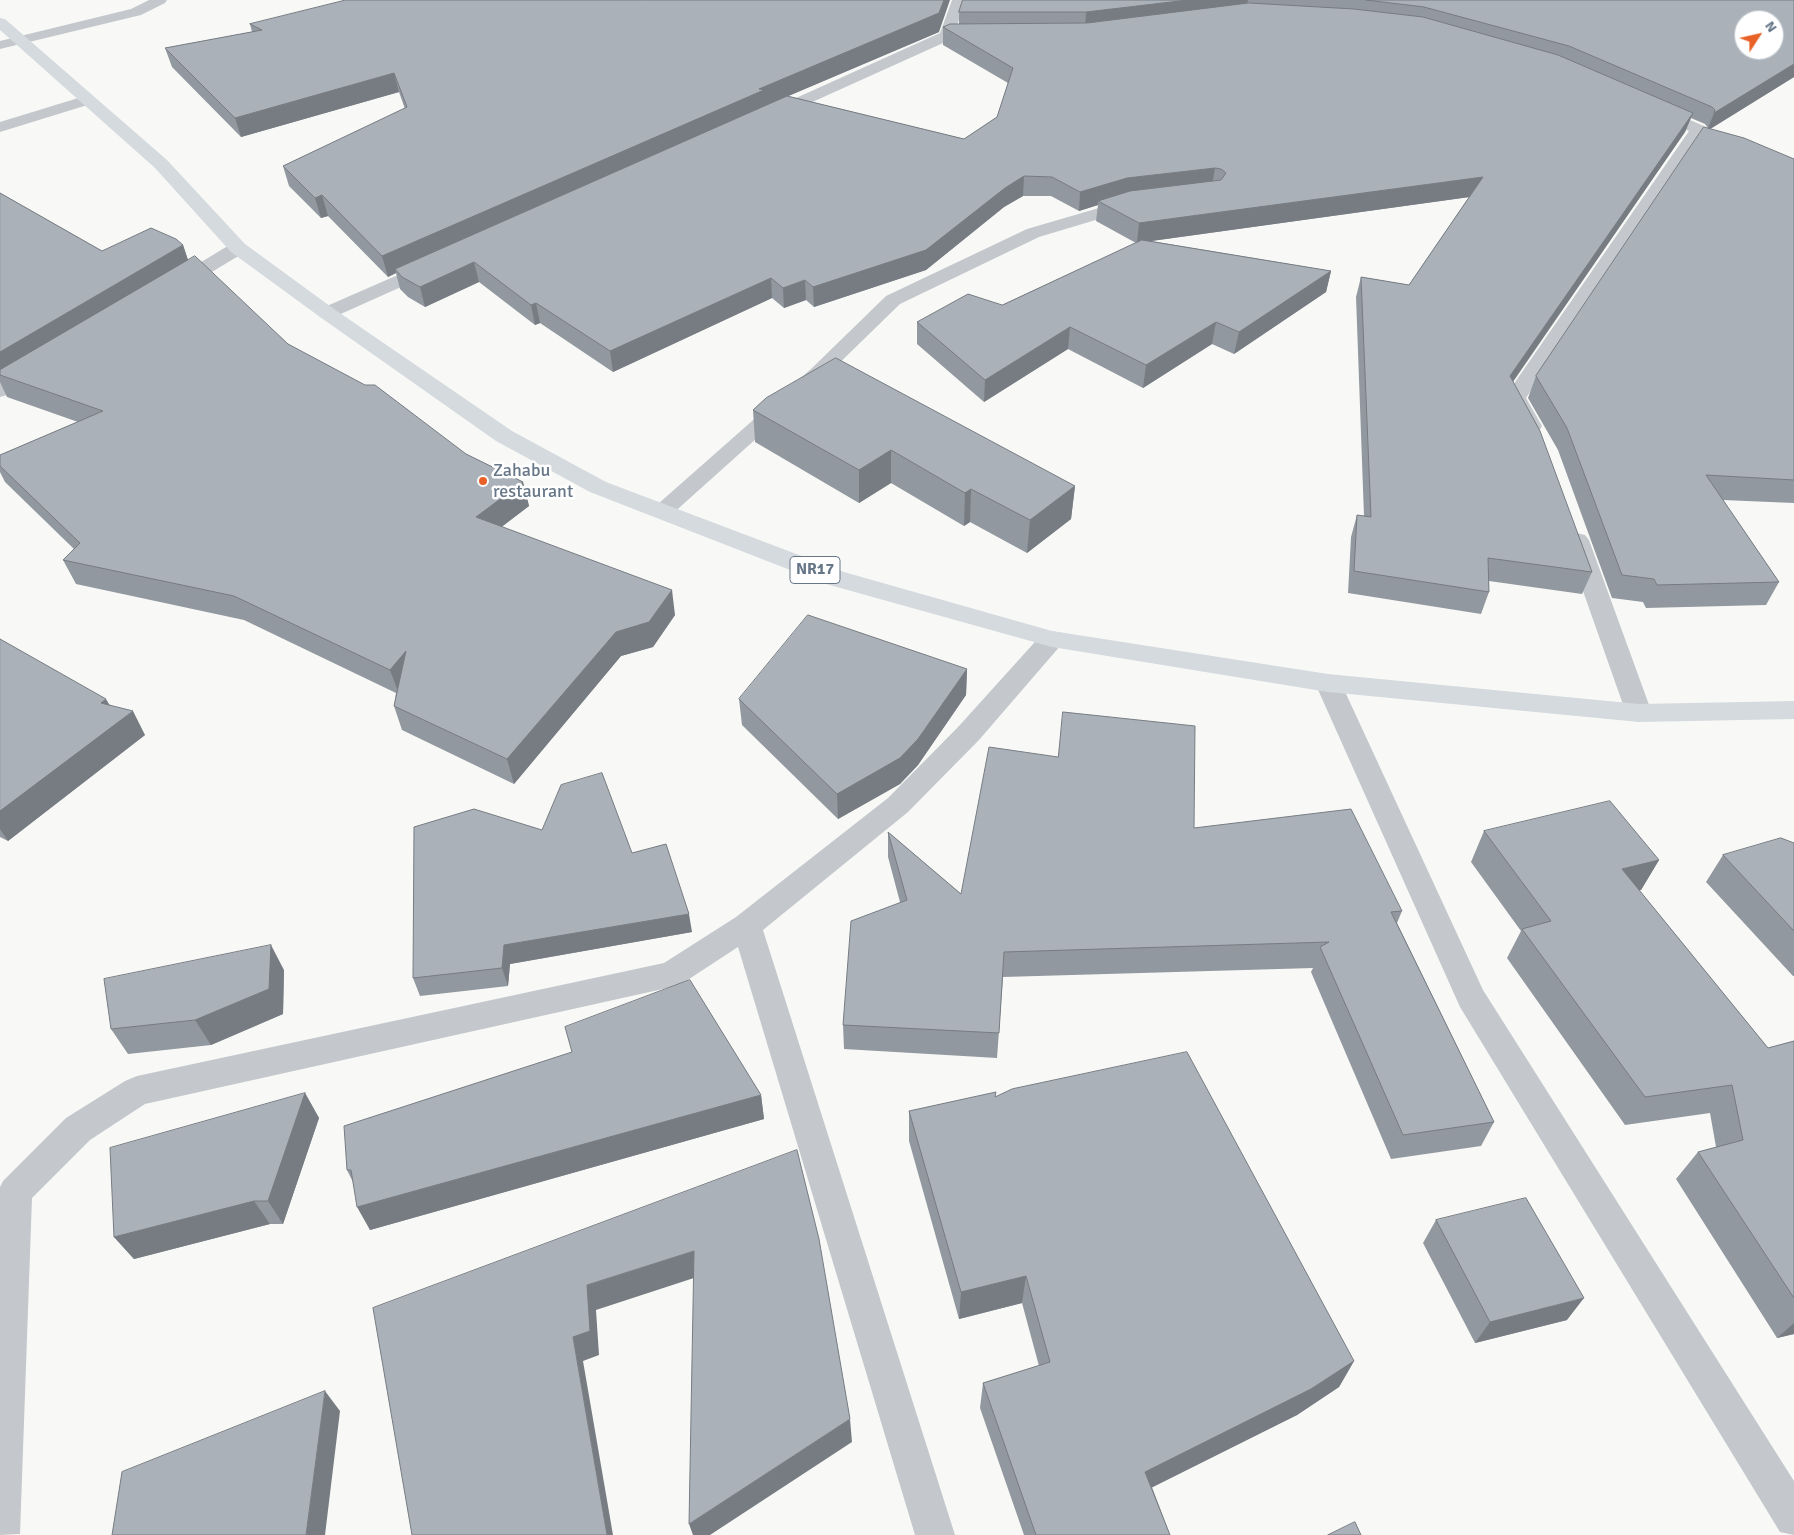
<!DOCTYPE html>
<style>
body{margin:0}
#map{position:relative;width:1794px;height:1535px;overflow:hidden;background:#f8f9f6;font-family:Signika,sans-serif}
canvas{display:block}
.north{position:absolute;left:1734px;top:10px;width:50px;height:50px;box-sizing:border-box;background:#fff;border:1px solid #c2c9cf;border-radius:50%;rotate:55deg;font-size:14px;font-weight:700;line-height:20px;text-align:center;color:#677788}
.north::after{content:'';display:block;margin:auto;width:18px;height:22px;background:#e86227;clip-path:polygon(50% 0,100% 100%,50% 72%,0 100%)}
</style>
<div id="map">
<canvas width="1794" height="1535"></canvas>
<div class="north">N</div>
</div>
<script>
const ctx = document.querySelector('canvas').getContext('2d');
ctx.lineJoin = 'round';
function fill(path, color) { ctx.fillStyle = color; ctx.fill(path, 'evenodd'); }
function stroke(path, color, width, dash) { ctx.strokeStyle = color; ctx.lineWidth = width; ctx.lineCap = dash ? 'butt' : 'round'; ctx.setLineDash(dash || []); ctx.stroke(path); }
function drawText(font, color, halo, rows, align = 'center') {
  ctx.font = font + ' Signika,sans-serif'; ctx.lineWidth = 5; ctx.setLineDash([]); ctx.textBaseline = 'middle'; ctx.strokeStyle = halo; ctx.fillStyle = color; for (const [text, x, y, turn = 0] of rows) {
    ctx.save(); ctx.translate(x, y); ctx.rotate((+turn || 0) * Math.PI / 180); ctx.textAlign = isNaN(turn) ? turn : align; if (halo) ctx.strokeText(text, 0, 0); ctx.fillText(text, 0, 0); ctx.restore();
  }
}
fill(new Path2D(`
 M 149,0 L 167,0 L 165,3 L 141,15 L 0,49 L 0,41 L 131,9 Z
 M 952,0 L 966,0 L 952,39 L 777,118 L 765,118 L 763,115 L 765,112 L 940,33 Z
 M 88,95 L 94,97 L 96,100 L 94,103 L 0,132 L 0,122 Z
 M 1655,105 L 1704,126 L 1706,129 L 1526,398 L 1542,426 L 1539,431 L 1531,432 L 1523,431 L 1504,398 L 1689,131 L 1649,113 L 1647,110 L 1649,107 Z
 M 1133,198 L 1139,199 L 1142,203 L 1139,207 L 1039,237 L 900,304 L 825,377 L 670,516 L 662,518 L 654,516 L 650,511 L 811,369 L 886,296 L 1027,229 Z
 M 238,242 L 245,244 L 247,248 L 245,252 L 182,290 L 175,292 L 168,290 L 165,286 L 168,282 L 231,244 Z
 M 432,260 L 439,262 L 441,266 L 439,270 L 334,317 L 327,319 L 320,317 L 317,313 L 320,309 Z
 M 35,364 L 42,366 L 45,370 L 42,374 L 7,395 L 0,397 L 0,382 L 28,366 Z
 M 1577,533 L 1585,535 L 1589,540 L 1652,713 L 1648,720 L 1639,722 L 1630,720 L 1626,713 L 1565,540 L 1569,535 Z
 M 1052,631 L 1061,633 L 1065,639 L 1061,645 L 979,740 L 908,812 L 763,930 L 955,1535 L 915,1535 L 738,947 L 683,983 L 672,987 L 145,1104 L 90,1140 L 32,1198 L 20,1534 L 0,1535 L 0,1187 L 3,1181 L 66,1118 L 125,1081 L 137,1076 L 664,963 L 736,917 L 888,798 L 959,726 L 1043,633 Z
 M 1328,674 L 1337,677 L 1341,683 L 1483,990 L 1794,1481 L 1794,1535 L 1780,1532 L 1460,1007 L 1315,683 L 1319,677 Z`), '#c4c8cc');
fill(new Path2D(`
 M 0,18 L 5,19 L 167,160 L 245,244 L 334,309 L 512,431 L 606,482 L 844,572 L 1052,631 L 1328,674 L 1639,704 L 1794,701 L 1794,719 L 1639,722 L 1328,692 L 1052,647 L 826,584 L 590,492 L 496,441 L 320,317 L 231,252 L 155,168 L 0,30 Z`), '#d5dade');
fill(new Path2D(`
 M 963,0 L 1794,0 L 1794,77 L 1710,129 L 1794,159 L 1794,503 L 1723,500 L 1779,582 L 1766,605 L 1646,608 L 1643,602 L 1612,598 L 1558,450 L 1528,398 L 1536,376 L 1708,128 L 1705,124 L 1691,118 L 1685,132 L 1513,382 L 1592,572 L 1582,594 L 1489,581 L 1489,592 L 1481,614 L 1348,593 L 1351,537 L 1357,515 L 1364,516 L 1356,297 L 1361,277 L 1409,285 L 1469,197 L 1151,241 L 1331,271 L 1326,292 L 1234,354 L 1212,344 L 1143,388 L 1068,349 L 984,402 L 917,344 L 917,322 L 1002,305 L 1136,243 L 1096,221 L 1098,205 L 1079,211 L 1051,196 L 1023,196 L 1004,207 L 926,270 L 814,307 L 806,300 L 784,308 L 772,298 L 613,372 L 540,323 L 535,325 L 479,282 L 425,307 L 408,297 L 400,289 L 396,273 L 388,277 L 328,216 L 321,218 L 289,186 L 283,166 L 405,109 L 399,92 L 241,137 L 172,67 L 165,48 L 252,32 L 250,24 L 939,32 L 788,96 L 964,139 L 997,117 L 1008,83 L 943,45 L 943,27 L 959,24 L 959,12 Z
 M 0,193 L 102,251 L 183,245 L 188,260 L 288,344 L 466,454 L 523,482 L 529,506 L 501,527 L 675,615 L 653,647 L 621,656 L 514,784 L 402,730 L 394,706 L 396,693 L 244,620 L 76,584 L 63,560 L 74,549 L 5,482 L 0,472 L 0,455 L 78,422 L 7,397 L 0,382 Z
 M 753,410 L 1075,486 L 1071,519 L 1027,553 L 970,522 L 964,526 L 891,483 L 859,503 L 755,442 Z
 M 0,639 L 110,705 L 145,735 L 8,841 L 0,837 Z
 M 967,669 L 966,695 L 918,765 L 900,784 L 838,819 L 742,725 L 739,699 Z
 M 1194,828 L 1402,911 L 1397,923 L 1494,1122 L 1481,1146 L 1391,1159 L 1311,972 L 1313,968 L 1003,977 L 997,1058 L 844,1049 L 843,1025 L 900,902 L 888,857 L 888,832 L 961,894 Z
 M 542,830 L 632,853 L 692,932 L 510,964 L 508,986 L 420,996 L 413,978 Z
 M 1484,831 L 1659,860 L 1641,890 L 1639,890 L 1768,1048 L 1794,1041 L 1794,1334 L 1777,1338 L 1676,1179 L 1698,1152 L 1716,1147 L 1710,1113 L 1625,1125 L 1507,958 L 1521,931 L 1471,862 Z
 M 1794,843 L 1794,976 L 1793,976 L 1706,882 L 1723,855 Z
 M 284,970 L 283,1014 L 211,1045 L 128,1054 L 111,1029 Z
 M 572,1052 L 761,1095 L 764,1119 L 370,1230 L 352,1180 L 347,1170 Z
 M 305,1093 L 319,1118 L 283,1224 L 270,1224 L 134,1259 L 114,1237 Z
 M 995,1097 L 1354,1361 L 1339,1387 L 1297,1415 L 1152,1487 L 1170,1535 L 1024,1535 L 980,1408 L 983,1383 L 1039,1366 L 1022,1303 L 959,1319 L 909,1141 L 909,1111 Z
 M 1436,1220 L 1567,1320 L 1475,1343 L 1423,1243 Z`), '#92989f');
fill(new Path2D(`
 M 944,0 L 950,0 L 939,32 L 765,106 L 395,269 L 396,273 L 388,277 L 382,256 L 759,89 Z
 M 1188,0 L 1248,0 L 1246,9 L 1085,29 L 1086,12 Z
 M 1794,64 L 1794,77 L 1707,131 L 1714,113 Z
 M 394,73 L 399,92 L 241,137 L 235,118 Z
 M 1693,113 L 1685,132 L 1502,397 L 1510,376 Z
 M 1215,168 L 1212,187 L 1098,201 L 1098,205 L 1079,211 L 1080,192 L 1127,178 Z
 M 1024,176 L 1023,196 L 1004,207 L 926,270 L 814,307 L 813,287 L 1005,188 Z
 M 1483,177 L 1477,196 L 1137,243 L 1139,223 Z
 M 322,195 L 328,216 L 321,218 L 315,198 Z
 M 183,245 L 190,266 L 0,375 L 0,352 Z
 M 474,262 L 479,282 L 425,307 L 420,287 Z
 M 1331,271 L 1326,292 L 1234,354 L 1239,332 Z
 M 771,278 L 772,298 L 613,372 L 610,351 Z
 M 805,280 L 806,300 L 784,308 L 783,288 Z
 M 536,303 L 540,323 L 535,325 L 531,305 Z
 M 1216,322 L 1212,344 L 1143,388 L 1146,365 Z
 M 1070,327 L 1068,349 L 984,402 L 985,380 Z
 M 891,450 L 891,483 L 859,503 L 859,470 Z
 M 523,482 L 529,506 L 482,542 L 476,517 Z
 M 1075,486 L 1071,519 L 1027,553 L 1030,520 Z
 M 971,489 L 970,522 L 964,526 L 965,493 Z
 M 672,590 L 675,615 L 653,647 L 621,656 L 514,784 L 507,759 L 616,632 Z
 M 406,651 L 399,694 L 390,670 Z
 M 967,669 L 966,695 L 918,765 L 900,784 L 838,819 L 837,794 Z
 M 106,699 L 119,721 L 133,711 L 145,735 L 8,841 L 0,829 L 0,811 L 101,703 Z
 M 1659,860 L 1641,890 L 1605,899 L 1622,869 Z
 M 689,914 L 692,932 L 510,964 L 508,986 L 502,968 L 504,945 Z
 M 271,945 L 284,970 L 283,1014 L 211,1045 L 195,1020 Z
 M 305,1093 L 319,1118 L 283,1224 L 268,1201 Z
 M 761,1095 L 764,1119 L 370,1230 L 357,1207 Z
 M 254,1201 L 270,1224 L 134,1259 L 114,1237 Z
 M 694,1251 L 700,1276 L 596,1310 L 599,1355 L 583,1361 L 613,1535 L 607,1535 L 573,1337 L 587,1285 Z
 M 1026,1276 L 1022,1303 L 959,1319 L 961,1292 Z
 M 1584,1298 L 1567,1320 L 1475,1343 L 1490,1322 Z
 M 1794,1323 L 1794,1334 L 1777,1338 Z
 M 1354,1361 L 1339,1387 L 1297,1415 L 1137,1495 L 1145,1472 Z
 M 325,1391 L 340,1411 L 325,1535 L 306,1535 Z
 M 850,1419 L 852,1442 L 710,1535 L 693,1535 L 689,1524 Z`), '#777c82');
const building = new Path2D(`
 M 346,0 L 944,0 L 939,13 L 759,89 L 764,90 L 382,256 L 322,195 L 315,198 L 283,166 L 407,107 L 394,73 L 235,118 L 165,48 L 262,30 L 250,24 Z
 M 963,0 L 1188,0 L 1086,12 L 959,12 Z
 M 1366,0 L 1794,0 L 1794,64 L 1714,113 L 1715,110 L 1712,107 L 1569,46 L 1424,7 ZM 1744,20 L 1774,20 L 1774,50 L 1744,50 Z
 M 1249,3 L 1354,9 L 1423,17 L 1558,55 L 1693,113 L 1510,376 L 1540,431 L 1592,572 L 1488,558 L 1489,592 L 1354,571 L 1357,515 L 1371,517 L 1361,277 L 1409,285 L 1483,177 L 1139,223 L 1098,201 L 1130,191 L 1221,180 L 1226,173 L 1221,169 L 1215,168 L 1127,178 L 1080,192 L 1052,177 L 1024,176 L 1005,188 L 926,250 L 813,287 L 805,280 L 783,288 L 771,278 L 610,351 L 536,303 L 531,305 L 474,262 L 420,287 L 402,277 L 395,269 L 787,96 L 964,139 L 997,117 L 1013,68 L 943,27 L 950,24 L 1087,23 Z
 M 1704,127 L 1744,138 L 1794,159 L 1794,480 L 1706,475 L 1779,582 L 1657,585 L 1654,579 L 1622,575 L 1567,428 L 1536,376 Z
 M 0,193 L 102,251 L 151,228 L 176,239 L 183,245 L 0,352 Z
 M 1142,240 L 1331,271 L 1239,332 L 1216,322 L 1146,365 L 1070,327 L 985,380 L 917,322 L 968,294 L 1002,305 Z
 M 195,256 L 288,344 L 365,385 L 375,385 L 466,454 L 523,482 L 476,517 L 672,590 L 649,622 L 616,632 L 507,759 L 394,706 L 406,651 L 390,670 L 234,596 L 63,560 L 80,543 L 0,466 L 0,455 L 103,411 L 0,375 L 0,370 Z
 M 836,358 L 1075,486 L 1030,520 L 971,489 L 965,493 L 891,450 L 859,470 L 753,410 L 766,398 Z
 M 808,615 L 967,669 L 918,739 L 900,758 L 837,794 L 739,699 Z
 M 0,639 L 106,699 L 101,703 L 133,711 L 0,811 Z
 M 1063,712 L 1195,726 L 1194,828 L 1351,809 L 1402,911 L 1391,912 L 1494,1122 L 1403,1135 L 1320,947 L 1329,942 L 1004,952 L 999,1033 L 843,1025 L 851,921 L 907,900 L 888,832 L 961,894 L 989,747 L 1058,757 Z
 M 602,773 L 632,853 L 666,844 L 689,914 L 504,945 L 502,968 L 413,978 L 414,827 L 474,809 L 542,830 L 561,785 Z
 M 1610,801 L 1659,860 L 1622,869 L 1768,1048 L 1794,1041 L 1794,1298 L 1698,1152 L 1743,1140 L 1732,1085 L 1645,1097 L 1522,929 L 1551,921 L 1484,831 Z
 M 1781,838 L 1794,843 L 1794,931 L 1723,855 Z
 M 271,945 L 269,989 L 195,1020 L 111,1029 L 104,979 Z
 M 690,980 L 761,1095 L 357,1207 L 351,1170 L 347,1170 L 344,1126 L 572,1052 L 565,1027 Z
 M 1187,1052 L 1354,1361 L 1311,1389 L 1145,1472 L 1170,1535 L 1036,1535 L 983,1383 L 1050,1362 L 1026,1276 L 961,1292 L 909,1111 L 996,1092 L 995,1097 L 1012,1089 Z
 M 305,1093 L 268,1201 L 254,1201 L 114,1237 L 110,1148 Z
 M 797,1150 L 819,1239 L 850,1419 L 689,1524 L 694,1251 L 587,1285 L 590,1331 L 573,1337 L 607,1535 L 412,1535 L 373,1308 Z
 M 1526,1198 L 1584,1298 L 1490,1322 L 1436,1220 Z
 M 325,1391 L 306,1535 L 112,1535 L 122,1472 Z
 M 1355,1522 L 1361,1535 L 1328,1535 Z`);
fill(building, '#aab1b9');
stroke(building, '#777c82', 1);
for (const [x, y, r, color] of [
 [483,481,5,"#e86227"]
]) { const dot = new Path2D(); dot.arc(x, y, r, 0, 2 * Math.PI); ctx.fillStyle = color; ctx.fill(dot); stroke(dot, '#fff', 2); }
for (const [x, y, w] of [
 [815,570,50]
]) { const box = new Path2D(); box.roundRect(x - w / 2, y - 13.5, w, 27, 4); ctx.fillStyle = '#fff'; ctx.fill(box); stroke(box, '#677788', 1); }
drawText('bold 16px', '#677788', null, [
 ["NR17",815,570]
]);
drawText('18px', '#677788', '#fff', [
 ["Zahabu",493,471],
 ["restaurant",493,492]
], 'left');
</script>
